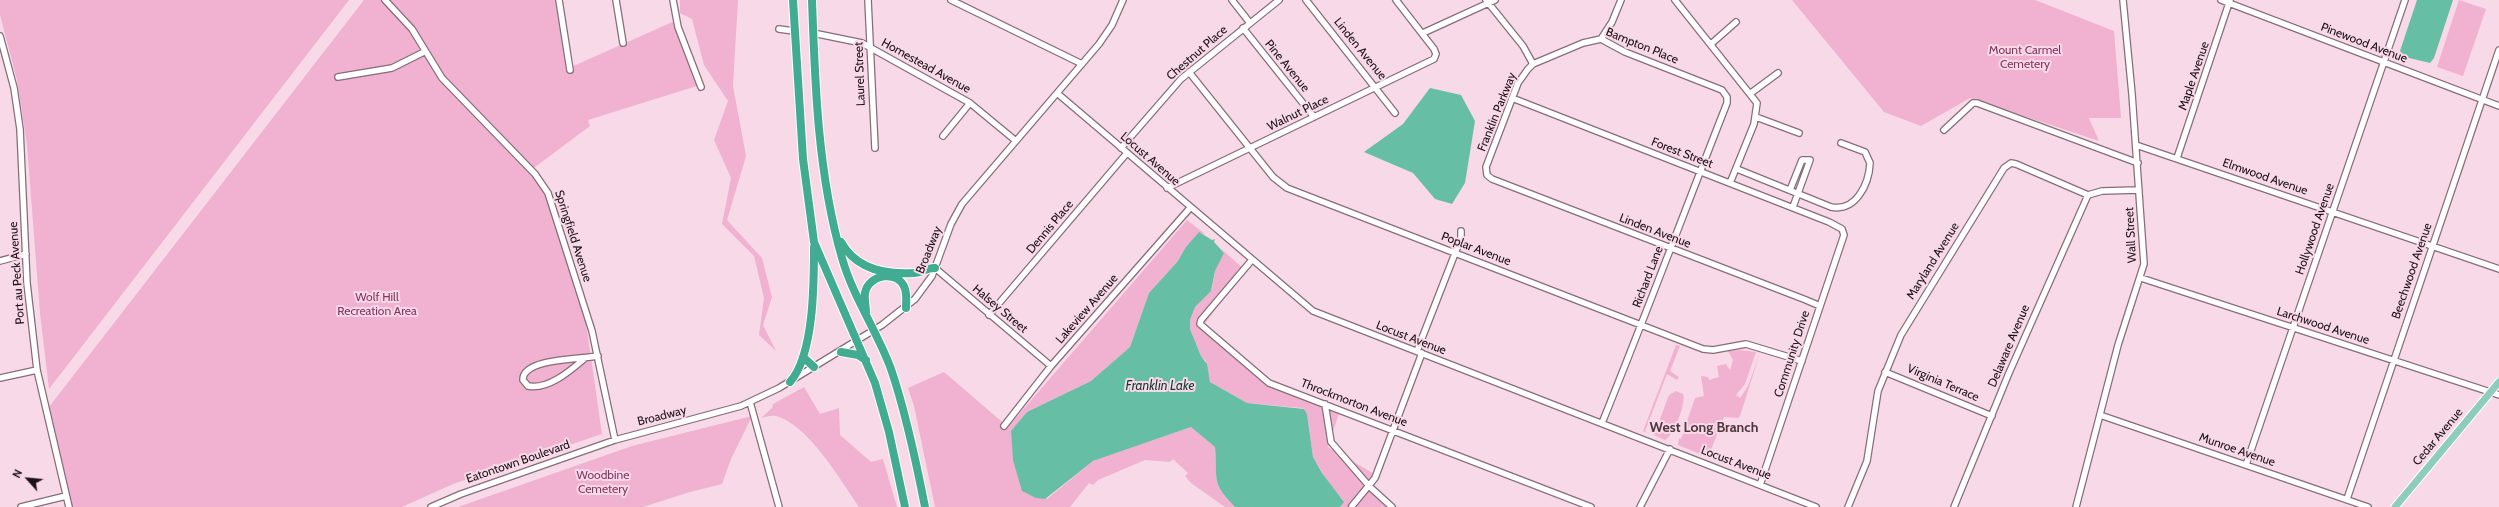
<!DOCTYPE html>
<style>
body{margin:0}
#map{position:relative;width:2499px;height:507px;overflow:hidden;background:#f8d9e7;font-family:Cabin,sans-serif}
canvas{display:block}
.north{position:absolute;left:8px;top:459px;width:40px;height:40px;-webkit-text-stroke:3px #f8d9e7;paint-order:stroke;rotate:297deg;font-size:11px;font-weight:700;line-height:16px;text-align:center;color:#1b1116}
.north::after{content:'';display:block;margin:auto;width:14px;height:18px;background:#1b1116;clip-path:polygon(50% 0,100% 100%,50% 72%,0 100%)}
</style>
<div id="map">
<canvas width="2499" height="507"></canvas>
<div class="north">N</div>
</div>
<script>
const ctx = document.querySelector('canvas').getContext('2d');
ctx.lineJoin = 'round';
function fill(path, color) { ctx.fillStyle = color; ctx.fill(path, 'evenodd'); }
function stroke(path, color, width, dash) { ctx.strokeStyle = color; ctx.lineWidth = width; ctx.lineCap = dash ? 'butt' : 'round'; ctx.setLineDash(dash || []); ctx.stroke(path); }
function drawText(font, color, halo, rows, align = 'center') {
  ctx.font = font + ' Cabin,sans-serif'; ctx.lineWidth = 4; ctx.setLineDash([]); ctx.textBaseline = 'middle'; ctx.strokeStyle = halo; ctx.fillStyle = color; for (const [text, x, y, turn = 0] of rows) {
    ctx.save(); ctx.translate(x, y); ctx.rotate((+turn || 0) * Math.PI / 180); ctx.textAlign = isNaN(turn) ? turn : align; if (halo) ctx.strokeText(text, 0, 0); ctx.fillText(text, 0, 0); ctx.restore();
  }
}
fill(new Path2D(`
 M 0,0 L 349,0 L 49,389 L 40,313 L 27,145 L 17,80 L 0,15 Z
 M 364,0 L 558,0 L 569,68 L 677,20 L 700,85 L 588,120 L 590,126 L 531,170 L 547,194 L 583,303 L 602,434 L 453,484 L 402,507 L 71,507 L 49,407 Z
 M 680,0 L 738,0 L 733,86 L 746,156 L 727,220 L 762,258 L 772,297 L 763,325 L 776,351 L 759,335 L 764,298 L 754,256 L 722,224 L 731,178 L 714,140 L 728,101 L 704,65 L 692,19 L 680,13 Z
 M 1792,0 L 2035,0 L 2114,31 L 2121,118 L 2089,118 L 2099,141 L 1970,98 L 1921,126 L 1884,112 Z
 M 2459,0 L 2486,9 L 2463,76 L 2437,67 Z
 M 1187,220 L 1205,234 L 1198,233 L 1178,261 L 1149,293 L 1130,347 L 1091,381 L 1027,412 L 1011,432 L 1014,461 L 1047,499 L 1093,461 L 1191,427 L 1215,447 C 1218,478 1210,483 1235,507 L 1225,507 L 1191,483 L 1185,476 L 1188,473 L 1173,459 L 1170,462 L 1145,460 L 1098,480 L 1093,485 L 1089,483 L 1070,507 L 935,507 L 914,406 L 908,388 L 944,372 L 1008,427 Z
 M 1218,246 L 1245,270 L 1203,326 L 1260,376 L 1340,410 L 1328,447 L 1376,475 L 1371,486 L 1394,507 L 1340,507 L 1343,500 L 1328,482 L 1313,457 L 1307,414 L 1303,408 L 1247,403 L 1210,382 L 1206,361 L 1201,356 L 1190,329 L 1190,320 L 1195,307 L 1212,289 L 1215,271 L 1224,252 Z
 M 1676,345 L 1680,346 L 1670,371 L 1679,377 L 1677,380 L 1667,374 L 1645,431 L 1648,433 L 1643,431 Z
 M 1740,350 L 1756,352 L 1745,384 L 1736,395 L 1740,398 L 1748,386 L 1760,353 L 1740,416 L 1738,418 L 1724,417 L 1708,457 L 1678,445 L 1679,438 L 1681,439 L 1695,398 L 1704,396 L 1701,376 L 1708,377 L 1709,380 L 1719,377 L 1717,366 L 1726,364 L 1730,370 L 1733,360 L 1728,351 Z
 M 804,387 L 820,414 L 839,408 L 840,435 L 871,462 L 883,459 L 897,507 L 859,507 C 841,481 808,424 776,416 C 772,415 765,417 761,418 L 772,408 L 773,404 Z
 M 1676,391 L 1683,394 C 1687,403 1672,438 1665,440 L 1654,435 L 1669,395 Z
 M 752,416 L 731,459 L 722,484 L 690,492 L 643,507 L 458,507 L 632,446 Z`), '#f1b1d0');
fill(new Path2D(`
 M 2417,0 L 2453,0 L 2434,58 L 2430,63 L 2405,57 L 2400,51 Z
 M 1430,88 L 1461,95 L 1475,121 L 1465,183 L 1452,204 L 1435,199 L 1413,173 L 1364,152 L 1403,124 Z
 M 1199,232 L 1212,240 L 1215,239 L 1214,242 L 1224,253 L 1215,271 L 1211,291 L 1195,307 L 1190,320 L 1190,329 L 1201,356 L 1207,364 L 1210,382 L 1247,403 L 1304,409 L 1307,414 L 1313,457 L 1322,473 L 1344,502 L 1340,507 L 1235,507 C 1210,482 1218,479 1215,447 L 1191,427 L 1093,461 L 1045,499 L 1036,498 L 1022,491 L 1013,460 L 1011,431 L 1027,412 L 1091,381 L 1130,347 L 1149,293 L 1178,261 L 1186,247 Z`), '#66bea5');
const minor = new Path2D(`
 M 385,0 L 412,29 L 442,78 L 535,174 L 548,193 L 592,331 L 615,440
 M 559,0 L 570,70
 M 616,0 L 623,43
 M 673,0 L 678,27 L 701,87
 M 868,0 L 875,148
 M 951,0 L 1082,64
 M 1232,0 L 1250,23
 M 1306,0 L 1395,113
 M 1486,0 L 1523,46 L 1533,64
 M 1675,0 L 1757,103 L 1754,124 L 1730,183
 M 2221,0 L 2499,106
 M 1243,28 L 1314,117
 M 779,29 L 794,31
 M 813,33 L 862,43 L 970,103 L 1016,141
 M 1423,33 L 1495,0
 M 0,36 L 14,88 L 20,129 L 27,283 L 37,370 L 69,507
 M 1601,39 L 1612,22 L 1621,0
 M 1711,44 L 1736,22
 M 1189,72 L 1273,177 L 1287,188 L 1703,349 L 1713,350 L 1746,344 L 1802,361
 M 338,77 L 392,68 L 424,52
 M 1057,93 L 1313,311 L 1816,507
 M 1751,93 L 1778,73
 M 1512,98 L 1829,222 L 1842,229 L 1844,235 L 1760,485
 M 1756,117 L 1799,133
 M 1944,130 L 1973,103 L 1977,103 L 2138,163
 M 943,136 L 970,103
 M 2136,145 L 2499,269
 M 1121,148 L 1181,79 L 1279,0
 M 2177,158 L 2230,0
 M 1737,169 L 1831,207 C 1856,212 1869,184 1870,163 L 1865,152 L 1841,143
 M 1167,188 L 1434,59 L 1436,54 L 1434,49 L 1396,0
 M 1790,190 L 1802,160 L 1810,160 L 1793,207
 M 0,261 L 26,254
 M 1251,261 L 1201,320 L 1200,324 L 1269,383 L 1591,507
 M 935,268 L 1051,366
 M 2141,278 L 2499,395
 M 989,315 L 1127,153
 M 1417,351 L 1461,238 L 1461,231
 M 584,359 C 570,371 548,390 528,386 L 523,380 C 522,358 583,359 598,356
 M 1885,372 L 1992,416
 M 0,378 L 37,370
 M 750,402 L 779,507
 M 1325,404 L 1331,442 L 1370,487 L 1392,507
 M 2100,415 L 2368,507
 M 1602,423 C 1645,317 1685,210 1727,103 L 1727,97 L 1722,90 L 1625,52 L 1601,39 L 1583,43 L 1533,64 L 1528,69 L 1518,83 L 1486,167 L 1487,175 L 1492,179 L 1806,300 L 1820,306
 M 1004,426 L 1051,366 L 1190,208
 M 2246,465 L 2405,0
 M 2347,499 L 2499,50
 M 1352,506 L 1375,478 L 1422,353
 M 21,507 L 66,496
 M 431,507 L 461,494 L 615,440 L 741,406 L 779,388 L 882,325 L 915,299 L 932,276 L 951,224 L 962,204 L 1099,44 L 1112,25 L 1123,0
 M 1640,507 L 1670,449
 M 1848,507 L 1867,461 L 1878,391 L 1901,335 L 2004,168 L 2011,163 L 2016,164 L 2088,195 L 2102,191 L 2139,190
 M 1954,507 L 2009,373 L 2088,195
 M 2076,507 L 2118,345 L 2144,264 L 2132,94 L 2123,0`);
const major = new Path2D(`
 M 2395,507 L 2499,382`);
const highway = new Path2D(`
 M 793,0 L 803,159 L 814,242 L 875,383 L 889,432 L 905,507
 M 812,0 C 815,86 818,175 842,258 C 853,297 877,331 891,369 C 906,413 916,461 925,507
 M 841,242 C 856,269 885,275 914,273 C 922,273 928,267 935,268
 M 866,312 C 866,306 864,299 865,293 C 868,274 899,269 905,289 C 907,295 906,302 906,308
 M 841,352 L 858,355 L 866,360
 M 803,357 L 814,367
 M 790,382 C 814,355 814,283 814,247`);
stroke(minor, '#876c79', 8);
stroke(major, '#fff', 9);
stroke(highway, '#fff', 10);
stroke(minor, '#fff', 5.5);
stroke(major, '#8ecdbe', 7);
stroke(highway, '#42ac92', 8);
drawText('12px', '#1b1116', '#f8d9e7', [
 ["Pinewood Avenue",2364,43,21],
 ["Bampton Place",1642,46,22],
 ["Linden Avenue",1360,49,51],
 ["Chestnut Place",1197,53,-41],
 ["Homestead Avenue",926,66,29],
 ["Pine Avenue",1287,66,51],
 ["Laurel Street",860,74,-92],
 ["Maple Avenue",2194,76,-71],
 ["Franklin Parkway",1497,112,-68],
 ["Walnut Place",1298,113,-26],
 ["Forest Street",1682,153,21],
 ["Locust Avenue",1150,159,41],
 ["Elmwood Avenue",2265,177,19],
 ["Dennis Place",1050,227,-50],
 ["Hollywood Avenue",2315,229,-71],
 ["Linden Avenue",1655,231,21],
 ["Wall Street",2131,235,-93],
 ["Springfield Avenue",573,236,72],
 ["Poplar Avenue",1476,249,21],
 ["Broadway",929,250,-68],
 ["Maryland Avenue",1933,261,-58],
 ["Beechwood Avenue",2412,271,-71],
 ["Port au Peck Avenue",17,273,-94],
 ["Richard Lane",1648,277,-69],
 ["Halsey Street",1000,309,40],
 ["Lakeview Avenue",1087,309,-49],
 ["Larchwood Avenue",2323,326,18],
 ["Locust Avenue",1411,338,21],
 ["Delaware Avenue",2009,346,-67],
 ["Community Drive",1792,354,-72],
 ["Virginia Terrace",1943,383,23],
 ["Throckmorton Avenue",1354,403,21],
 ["Broadway",662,416,-14],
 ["Cedar Avenue",2438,437,-50],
 ["Munroe Avenue",2237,450,19],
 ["Eatontown Boulevard",518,462,-19],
 ["Locust Avenue",1736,463,21]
]);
drawText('12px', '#863562', '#f8d9e7', [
 ["Mount Carmel",2025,50],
 ["Cemetery",2025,64],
 ["Wolf Hill",377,297],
 ["Recreation Area",377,311],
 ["Woodbine",603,475],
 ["Cemetery",603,489]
]);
drawText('italic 13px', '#0f392e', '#f8d9e7', [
 ["Franklin Lake",1160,386]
]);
drawText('bold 14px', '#503843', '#f8d9e7', [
 ["West Long Branch",1704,428]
]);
</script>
